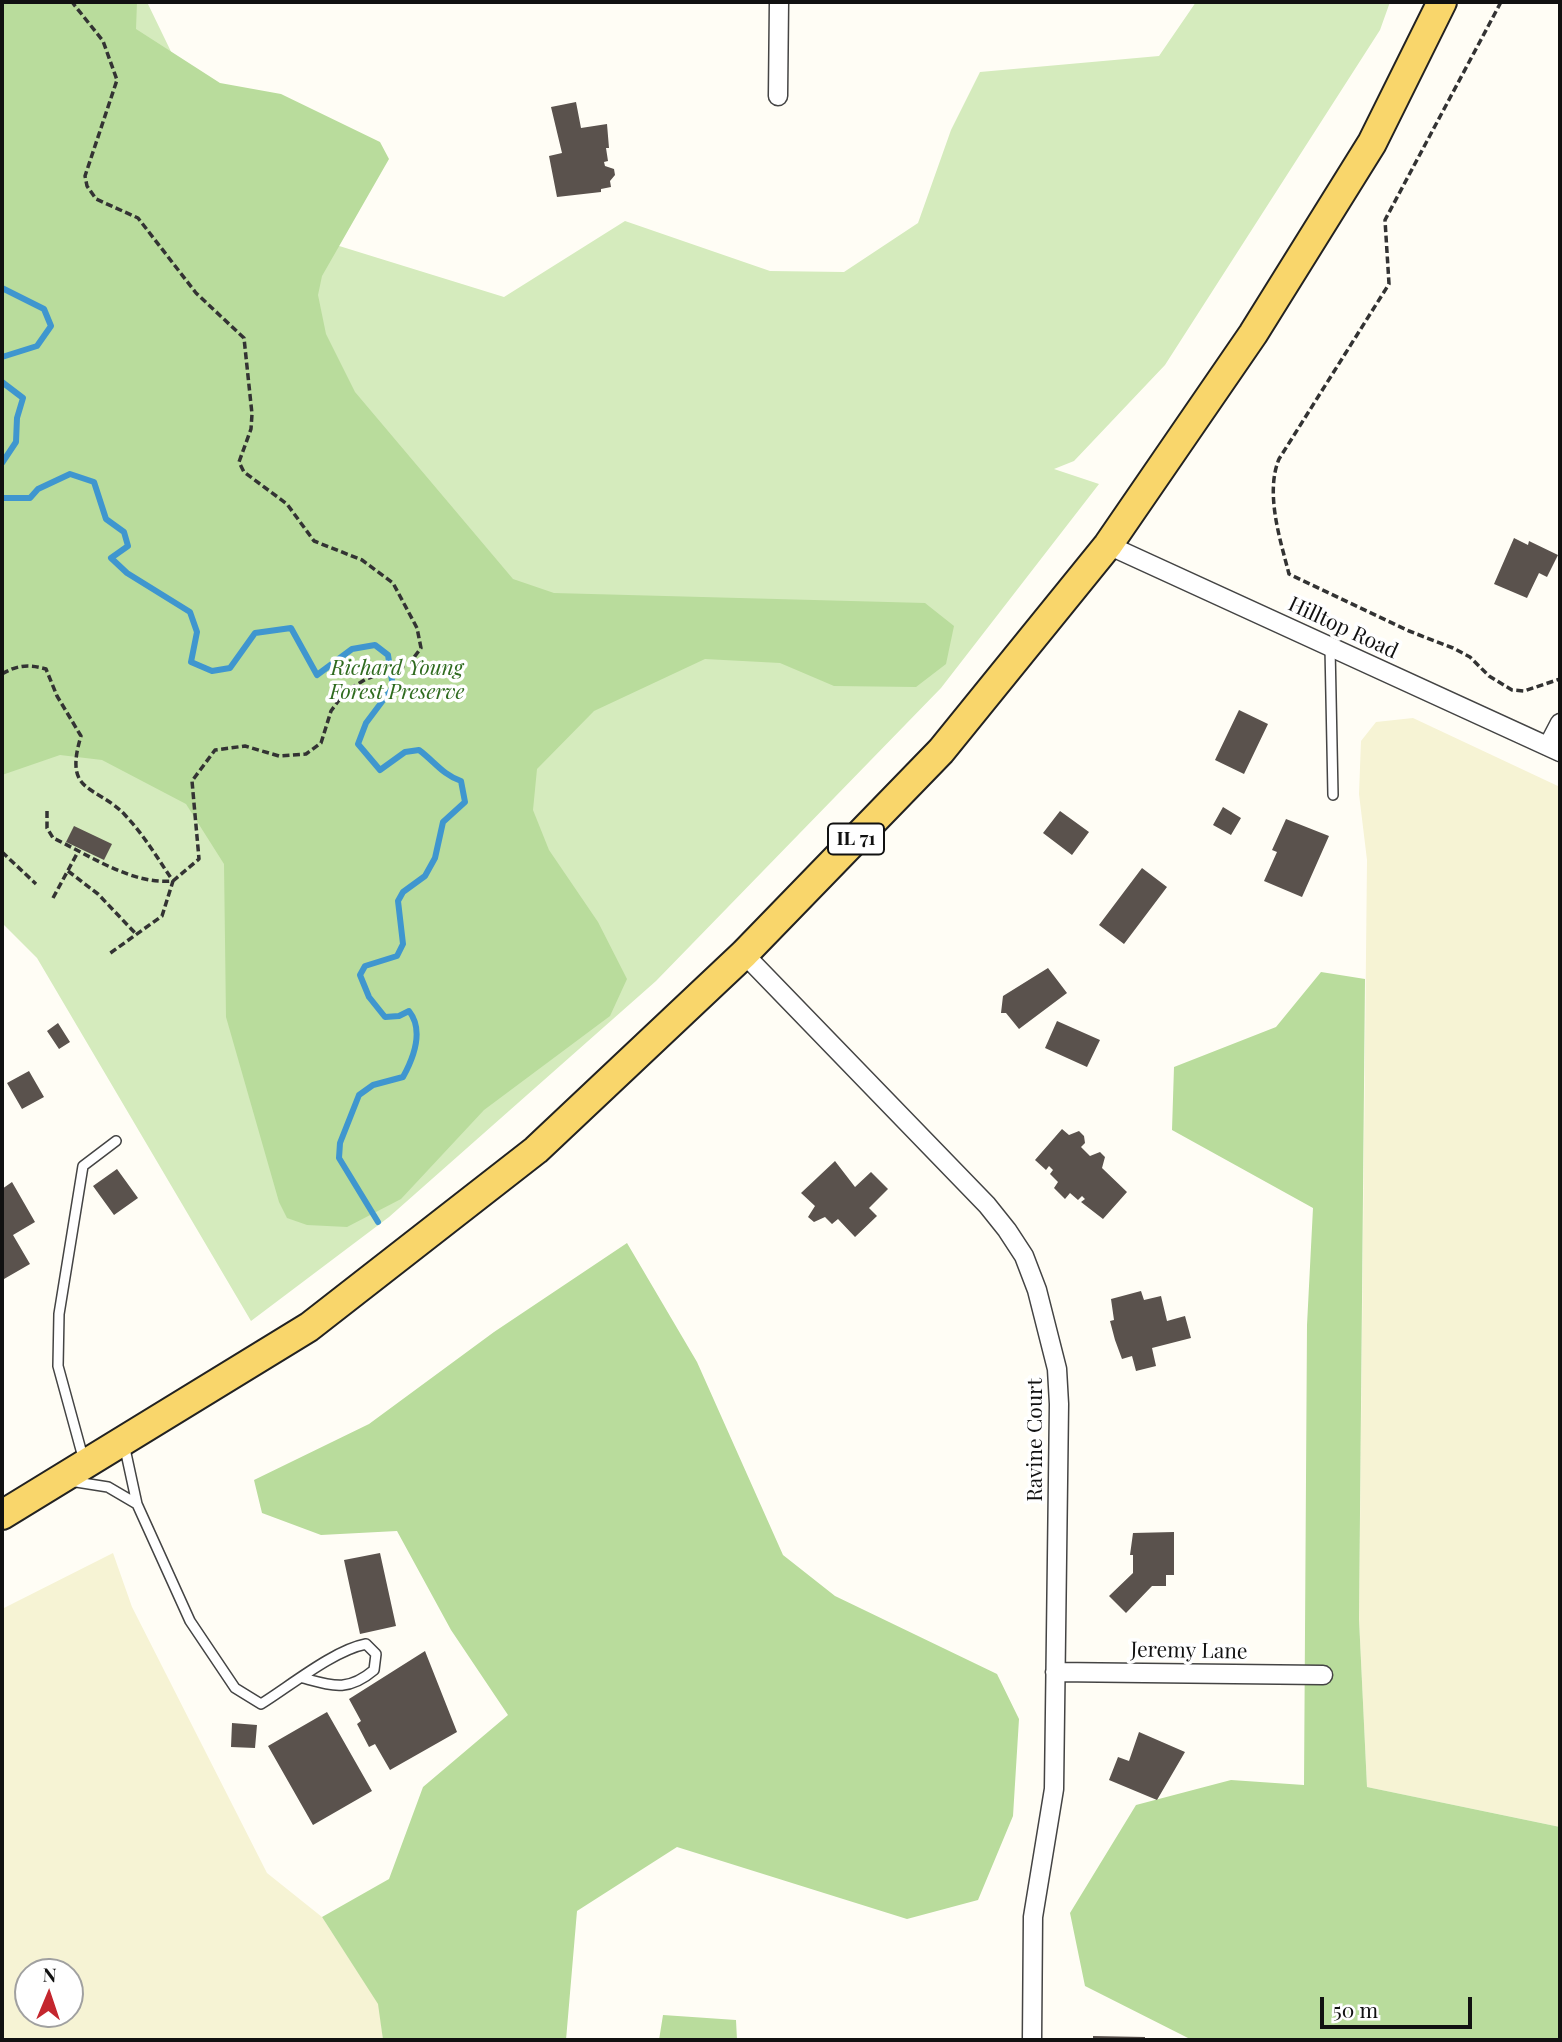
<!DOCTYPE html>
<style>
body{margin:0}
#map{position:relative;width:1562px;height:2042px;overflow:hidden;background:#fffdf5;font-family:"Playfair Display",serif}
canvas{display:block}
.frame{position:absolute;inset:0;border:4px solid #111;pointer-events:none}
.north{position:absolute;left:14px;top:1958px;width:70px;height:70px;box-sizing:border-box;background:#fff;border:2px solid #a0a0a0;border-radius:50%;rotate:2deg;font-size:19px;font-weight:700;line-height:28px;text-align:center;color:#111}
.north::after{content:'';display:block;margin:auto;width:24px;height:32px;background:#c4262e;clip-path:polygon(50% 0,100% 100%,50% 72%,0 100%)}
.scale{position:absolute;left:1320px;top:1997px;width:152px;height:32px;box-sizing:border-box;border:4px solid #111;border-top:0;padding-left:9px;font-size:21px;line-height:24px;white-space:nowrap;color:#111;-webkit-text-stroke:5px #fff;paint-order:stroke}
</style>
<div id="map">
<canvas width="1562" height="2042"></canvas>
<div class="frame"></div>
<div class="north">N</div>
<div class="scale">50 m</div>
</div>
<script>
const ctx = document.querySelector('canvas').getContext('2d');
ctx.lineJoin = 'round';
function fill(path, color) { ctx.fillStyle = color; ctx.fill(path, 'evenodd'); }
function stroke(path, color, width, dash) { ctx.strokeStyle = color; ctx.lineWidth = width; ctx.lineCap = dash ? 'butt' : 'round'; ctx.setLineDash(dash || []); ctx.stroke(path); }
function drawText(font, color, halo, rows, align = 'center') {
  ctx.font = font + ' "Playfair Display",serif'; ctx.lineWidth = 7; ctx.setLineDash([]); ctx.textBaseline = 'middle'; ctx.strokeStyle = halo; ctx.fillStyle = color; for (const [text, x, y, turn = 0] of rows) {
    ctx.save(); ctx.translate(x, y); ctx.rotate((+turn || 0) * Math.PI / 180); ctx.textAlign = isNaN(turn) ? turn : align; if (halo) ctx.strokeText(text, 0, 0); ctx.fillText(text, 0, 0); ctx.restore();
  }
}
fill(new Path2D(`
 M 1413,718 L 1560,787 L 1560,1827 L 1367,1787 L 1359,1619 L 1367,860 L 1359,794 L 1361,741 L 1376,722 Z
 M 113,1553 L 132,1607 L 267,1873 L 322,1917 L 379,2004 L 383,2040 L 2,2040 L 2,1609 ZM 28,1972 L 70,1972 L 70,2014 L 28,2014 Z`), '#f6f3d4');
fill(new Path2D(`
 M 2,2 L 147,2 L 252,219 L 504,297 L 625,221 L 770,271 L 844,272 L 918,223 L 951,130 L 980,72 L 1159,56 L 1196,2 L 1390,2 L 1380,30 L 1165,365 L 1074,461 L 1054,469 L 1099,484 L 941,688 L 656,981 L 389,1217 L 251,1321 L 37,958 L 2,923 Z`), '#d5ebbd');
fill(new Path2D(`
 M 2,2 L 137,2 L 136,29 L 220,83 L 281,94 L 380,142 L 389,159 L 322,276 L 318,295 L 326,334 L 355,392 L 513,579 L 554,593 L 925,603 L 954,626 L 946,664 L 916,687 L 834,686 L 780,663 L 705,659 L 594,711 L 537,769 L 533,810 L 549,850 L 598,922 L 627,979 L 610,1016 L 484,1110 L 401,1199 L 347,1227 L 307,1225 L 287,1218 L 279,1202 L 226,1017 L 224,864 L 186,804 L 102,760 L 60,755 L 2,775 Z
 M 1321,972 L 1365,979 L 1359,1619 L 1367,1787 L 1560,1827 L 1560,2040 L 1192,2040 L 1085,1986 L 1070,1913 L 1136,1805 L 1231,1780 L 1304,1785 L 1307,1325 L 1313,1208 L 1172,1130 L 1174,1067 L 1276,1027 Z
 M 627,1243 L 697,1362 L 783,1555 L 835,1596 L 997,1674 L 1019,1719 L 1013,1816 L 978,1900 L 907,1919 L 677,1847 L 577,1911 L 566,2040 L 383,2040 L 378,2004 L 322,1917 L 389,1879 L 423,1787 L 508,1715 L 451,1630 L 397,1531 L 321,1535 L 262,1513 L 254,1480 L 369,1424 L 494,1332 Z
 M 663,2015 L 736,2020 L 737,2040 L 659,2040 Z`), '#b9dc9c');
stroke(new Path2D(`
 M 2,288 L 44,309 L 51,326 L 37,346 L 2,357
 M 2,382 L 23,398 L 17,418 L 16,442 L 2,463
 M 2,498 L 30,498 L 38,489 L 70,474 L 94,482 L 106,519 L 124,532 L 128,546 L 111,558 L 127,573 L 190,612 L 197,632 L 191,662 L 212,671 L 230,668 L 255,633 L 291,628 L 317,675 L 352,649 L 375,645 L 388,655 L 393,687 L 366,723 L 358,744 L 380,770 L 405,752 L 419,750 C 434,761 443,775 461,781 L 465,802 L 443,822 L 435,858 L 425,876 L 403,892 L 398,901 L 403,944 L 397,956 L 365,966 L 360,975 L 369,997 L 385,1017 L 399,1016 L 409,1011 C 424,1030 414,1057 403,1077 L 373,1085 L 359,1095 L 340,1143 L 339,1158 L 378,1222`), '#3f96cf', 6);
fill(new Path2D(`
 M 576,102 L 581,128 L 607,124 L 609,148 L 606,148 L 608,161 L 604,162 L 605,166 L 614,169 L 615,175 L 610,181 L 611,187 L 601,189 L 601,192 L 557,197 L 549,156 L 562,153 L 551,107 Z
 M 1514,538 L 1528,545 L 1529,541 L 1558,555 L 1547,577 L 1539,573 L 1527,598 L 1494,584 Z
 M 1239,710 L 1268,724 L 1244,774 L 1215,760 Z
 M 1223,807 L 1241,818 L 1231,835 L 1213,825 Z
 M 1060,811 L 1089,832 L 1072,855 L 1043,833 Z
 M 1286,819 L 1329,836 L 1302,897 L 1264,881 L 1277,852 L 1272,850 Z
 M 74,826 L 112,844 L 104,860 L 66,842 Z
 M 1142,868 L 1167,887 L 1124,944 L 1099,925 Z
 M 1048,968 L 1067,993 L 1019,1029 L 1006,1013 L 1001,1013 L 1003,996 Z
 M 1057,1021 L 1100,1040 L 1087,1067 L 1045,1048 Z
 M 58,1023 L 70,1042 L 59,1049 L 47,1031 Z
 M 29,1071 L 44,1097 L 22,1109 L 7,1083 Z
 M 1062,1129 L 1069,1135 L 1079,1131 L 1084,1136 L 1085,1143 L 1081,1147 L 1090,1156 L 1100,1152 L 1105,1157 L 1102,1168 L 1127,1192 L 1103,1219 L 1081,1202 L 1085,1199 L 1082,1196 L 1078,1200 L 1070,1193 L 1065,1199 L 1054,1188 L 1058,1182 L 1050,1174 L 1053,1170 L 1049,1166 L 1046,1170 L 1035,1160 Z
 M 835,1161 L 855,1187 L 871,1172 L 888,1189 L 869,1208 L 877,1216 L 855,1237 L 838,1219 L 832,1224 L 825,1217 L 814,1222 L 808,1217 L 815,1206 L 801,1193 Z
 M 117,1169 L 138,1198 L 114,1215 L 93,1186 Z
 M 12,1182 L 35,1222 L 13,1235 L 30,1264 L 4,1279 L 2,1189 Z
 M 1141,1291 L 1144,1300 L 1161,1296 L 1167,1321 L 1185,1316 L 1191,1338 L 1152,1348 L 1156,1366 L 1136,1371 L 1132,1356 L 1122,1359 L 1115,1340 L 1110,1321 L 1114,1320 L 1111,1299 Z
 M 1174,1532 L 1174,1575 L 1166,1575 L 1166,1586 L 1152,1586 L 1126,1613 L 1109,1596 L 1133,1573 L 1133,1555 L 1130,1555 L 1133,1533 Z
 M 380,1553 L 396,1626 L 360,1634 L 344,1560 Z
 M 425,1651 L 457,1732 L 390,1770 L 375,1744 L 369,1747 L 357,1724 L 361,1721 L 349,1699 Z
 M 327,1712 L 372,1791 L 313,1825 L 268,1746 Z
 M 232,1723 L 257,1725 L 255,1748 L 231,1747 Z
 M 1139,1732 L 1185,1752 L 1157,1800 L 1109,1780 L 1118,1757 L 1129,1761 Z
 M 1093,2036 L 1145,2037 L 1145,2040 L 1093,2040 Z`), '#5a524d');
const service = new Path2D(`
 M 1330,647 L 1333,795
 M 124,1444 L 137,1504 L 190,1621 L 235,1688 L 261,1704 C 290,1686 334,1650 366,1644 L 376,1654 L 374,1670 C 348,1692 333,1686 303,1678
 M 84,1461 L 58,1366 L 59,1314 L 83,1166 L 116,1141
 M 70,1481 L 108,1487 L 137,1504`);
const minor = new Path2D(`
 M 778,96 L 779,2
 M 1108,545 L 1560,752
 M 1548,746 L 1560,723
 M 744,954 L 987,1205 L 1007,1230 L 1024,1256 L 1037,1290 L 1057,1369 L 1059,1404 L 1054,1789 L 1033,1917 L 1032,2040
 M 1055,1672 L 1323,1675`);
const primary = new Path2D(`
 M 2,1515 L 309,1327 L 536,1150 L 744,954 L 941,751 L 1108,545 L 1253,334 L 1372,143 L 1442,2`);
stroke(service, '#444', 12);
stroke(minor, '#444', 21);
stroke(primary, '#222', 32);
stroke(new Path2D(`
 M 1501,2 L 1385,220 L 1389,284 L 1279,459 C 1265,493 1280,539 1289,574 L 1409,631 L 1453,648 L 1470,657 L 1489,676 L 1512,690 L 1524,691 L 1560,679
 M 2,674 C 17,665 29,664 46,669 L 57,696 L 81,736 C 63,795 96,784 125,815 C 144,835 158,859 173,881 L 162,916 L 109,954
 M 47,811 L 47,828 L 53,838 C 89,855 132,885 173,881 L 199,859 L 192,781 L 215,750 L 245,746 L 279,756 L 306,754 L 321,743 L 331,711 L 345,692 L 366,679 L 409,664 L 421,648 L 417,628 L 393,583 L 362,560 L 314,541 L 287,504 L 244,472 L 239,462 L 251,429 L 252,414 L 244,338 L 196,293 L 138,218 L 96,199 L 87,186 L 85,176 L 117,80 L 103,41 L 72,2
 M 2,852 L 36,884
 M 68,871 L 98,894 L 137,935
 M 53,898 L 79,850`), '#333', 3.5, [7, 3.5]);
stroke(service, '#fff', 9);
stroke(minor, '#fff', 18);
stroke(primary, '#f9d66b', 28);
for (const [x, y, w] of [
 [856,839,56]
]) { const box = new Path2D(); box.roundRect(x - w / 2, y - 15.5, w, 31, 5); ctx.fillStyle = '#fff'; ctx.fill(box); stroke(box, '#111', 2); }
drawText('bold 19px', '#111', null, [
 ["IL 71",856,839]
]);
drawText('21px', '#111', '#fff', [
 ["Hilltop Road",1343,628,25],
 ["Ravine Court",1035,1440,-90],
 ["Jeremy Lane",1189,1651,1]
]);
drawText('italic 21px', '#2f6b1f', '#fff', [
 ["Richard Young",397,668],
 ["Forest Preserve",397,692]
]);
</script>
